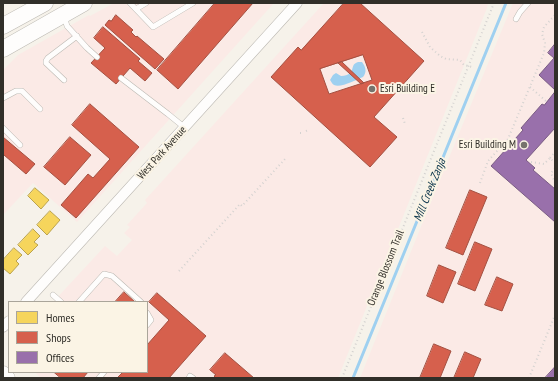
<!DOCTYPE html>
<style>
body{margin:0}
#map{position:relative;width:558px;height:381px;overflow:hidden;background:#f6f2ea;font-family:"PT Sans Narrow",sans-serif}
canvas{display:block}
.frame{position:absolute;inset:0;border:4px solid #312f29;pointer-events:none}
.legend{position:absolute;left:8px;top:301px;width:140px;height:72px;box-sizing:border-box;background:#fbf4e5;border:1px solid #aaa59a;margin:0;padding:5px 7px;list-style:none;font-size:12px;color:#312f29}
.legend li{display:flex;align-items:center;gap:8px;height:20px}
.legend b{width:20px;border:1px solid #aaa59a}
</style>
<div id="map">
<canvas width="558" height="381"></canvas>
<div class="frame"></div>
<ul class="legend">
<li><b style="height:11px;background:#f6d55c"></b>Homes</li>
<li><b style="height:11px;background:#d6604d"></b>Shops</li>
<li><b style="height:11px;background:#9970ab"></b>Offices</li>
</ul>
</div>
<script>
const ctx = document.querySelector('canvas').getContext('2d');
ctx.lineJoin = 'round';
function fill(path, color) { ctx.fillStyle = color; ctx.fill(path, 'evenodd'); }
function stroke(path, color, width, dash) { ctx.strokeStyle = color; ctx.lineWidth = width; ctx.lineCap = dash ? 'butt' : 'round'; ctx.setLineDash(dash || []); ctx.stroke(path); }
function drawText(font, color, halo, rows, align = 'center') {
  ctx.font = font + ' "PT Sans Narrow",sans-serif'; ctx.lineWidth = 4; ctx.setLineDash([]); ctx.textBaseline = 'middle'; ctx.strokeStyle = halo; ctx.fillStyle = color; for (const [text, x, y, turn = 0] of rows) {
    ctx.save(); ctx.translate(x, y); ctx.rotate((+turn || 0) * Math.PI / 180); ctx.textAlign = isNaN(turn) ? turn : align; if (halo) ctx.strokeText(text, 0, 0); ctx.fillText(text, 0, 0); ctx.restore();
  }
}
fill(new Path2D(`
 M 114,3 L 274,3 L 77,222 L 33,183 L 3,215 L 3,70 L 18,55 L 89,15 L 90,16 Z
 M 324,3 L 488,3 L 487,8 L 338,378 L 41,378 L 35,372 L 147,372 L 147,302 L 53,302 L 105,246 L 117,256 L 129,243 L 132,240 L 124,233 L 130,227 L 127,225 L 147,203 L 145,200 Z
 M 513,3 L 555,3 L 555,378 L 360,378 L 441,177 Z`), '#fbeae6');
fill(new Path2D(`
 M 358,62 L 362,62 C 366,67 367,72 363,77 C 356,80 341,88 334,85 C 332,84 331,81 330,80 L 333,75 L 336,73 L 341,76 C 358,75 348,65 358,62 Z`), '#9ed0f0');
const homes = new Path2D(`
 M 35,188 L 49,200 L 41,209 L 28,196 Z
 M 50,211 L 60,220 L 47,235 L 37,225 Z
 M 33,229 L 40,236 L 34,242 L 38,245 L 28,255 L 18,245 Z
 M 14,248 L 22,255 L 16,261 L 19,264 L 10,274 L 3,268 L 3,260 Z`);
fill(homes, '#f6d55c');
stroke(homes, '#bba34d', 1);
const shops = new Path2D(`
 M 215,3 L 253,3 L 178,89 L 157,70 Z
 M 344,3 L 360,3 L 424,61 L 374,117 L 397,137 L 370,167 L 271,77 L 298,47 L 301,50 ZM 363,55 L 372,80 L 329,94 L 320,69 Z
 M 116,15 L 133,30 L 131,32 L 136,37 L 137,36 L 164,59 L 155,69 L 105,25 L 109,20 L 111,21 Z
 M 103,27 L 140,59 L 138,61 L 152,73 L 145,81 L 130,68 L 116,84 L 91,63 L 105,48 L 94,38 Z
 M 342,62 L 364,83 L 361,84 L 338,63 Z
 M 90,104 L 139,147 L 76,218 L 61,205 L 88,174 L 93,178 L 110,159 L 72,125 Z
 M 3,137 L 35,164 L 26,174 L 4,155 L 3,156 Z
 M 70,137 L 91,155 L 65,185 L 44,167 Z
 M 470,190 L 487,197 L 463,255 L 446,248 Z
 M 475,242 L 492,249 L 475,291 L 458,284 Z
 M 439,265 L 456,272 L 443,303 L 427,296 Z
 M 497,277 L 513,284 L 502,311 L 485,305 Z
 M 124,292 L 135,302 L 115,302 Z
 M 157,293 L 206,336 L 169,378 L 117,378 L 123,372 L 147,372 L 147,345 L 169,320 L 149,302 Z
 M 434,344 L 451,351 L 440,378 L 420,378 Z
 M 465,352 L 481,359 L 473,378 L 454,378 Z
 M 225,353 L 254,378 L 216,378 L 214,376 L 216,375 L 210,370 Z
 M 54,372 L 88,372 L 83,378 L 61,378 Z`);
fill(shops, '#d6604d');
stroke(shops, '#a45142', 1);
const offices = new Path2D(`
 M 555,44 L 555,90 L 539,75 L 554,58 L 548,53 Z
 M 555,92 L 555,128 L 526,160 L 535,168 L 533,170 L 555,189 L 555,222 L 491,166 L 523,130 L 521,128 L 542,104 L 544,105 Z
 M 555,367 L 555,378 L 547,378 L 546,377 Z`);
fill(offices, '#9970ab');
stroke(offices, '#7a5c84', 1);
stroke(new Path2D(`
 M 353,378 L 506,3`), '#9ed0f0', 3);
const service = new Path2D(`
 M 130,3 L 153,27 L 193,3
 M 136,9 L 146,3
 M 64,16 L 67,26 L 87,48 L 97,57
 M 516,19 L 520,12 L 528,3
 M 121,78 L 168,114 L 184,127
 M 64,80 L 46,63 L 46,61 L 48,58 L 77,36
 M 3,98 L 16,91 L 22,91 L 40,109
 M 3,128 L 20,145
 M 53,295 L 61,302
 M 79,302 L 104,274 L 112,276 L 141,302
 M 147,313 L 151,320 L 147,325
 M 99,378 L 104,372
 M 189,378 L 190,376 L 193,378`);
const minor = new Path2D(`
 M 26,302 L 297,3
 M 3,327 L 9,321`);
const secondary = new Path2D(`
 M 3,373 L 8,378`);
const primary = new Path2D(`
 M 3,26 L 45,3
 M 3,49 L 84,3`);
stroke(service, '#bbb8b2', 6);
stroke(minor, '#bbb8b2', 11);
stroke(secondary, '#bbb8b2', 15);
stroke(primary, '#bbb8b2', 17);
stroke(new Path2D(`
 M 3,4 L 4,3
 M 422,32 L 430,47 L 440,56 L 446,59 L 460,60 L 464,65 L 472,67
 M 530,87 L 547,102
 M 403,118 L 405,124
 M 306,131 L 308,130
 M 300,133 L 301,133
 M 550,158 L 555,152
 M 531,162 L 544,164 L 550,158 L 555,163
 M 480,183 L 488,161 L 508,139 L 544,53 L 545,43 L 542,34 L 544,27 L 555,15
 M 555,183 L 551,173 L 555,168
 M 179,271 L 240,204 L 242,206 L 285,159
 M 342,378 L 494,3
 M 529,378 L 555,315`), '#d4d2d0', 2, [1, 3]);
stroke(service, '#fefdfc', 5);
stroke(minor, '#fefdfc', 10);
stroke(secondary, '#fefdfc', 14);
stroke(primary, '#fefdfc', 16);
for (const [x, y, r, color] of [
 [372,89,4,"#76736d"],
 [524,145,4,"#76736d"]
]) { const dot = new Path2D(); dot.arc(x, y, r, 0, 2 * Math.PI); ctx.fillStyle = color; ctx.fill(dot); stroke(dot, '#fbf4e5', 1.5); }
drawText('11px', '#312f29', '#fbf4e5', [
 ["Esri Building E",380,89],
 ["Esri Building M",516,145,"right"]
], 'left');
drawText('11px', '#312f29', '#fbf4e5', [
 ["West Park Avenue",162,153,-48],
 ["Orange Blossom Trail",386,268,-68]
]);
drawText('italic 12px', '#063249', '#fbf4e5', [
 ["Mill Creek Zanja",430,190,-68]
]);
</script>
